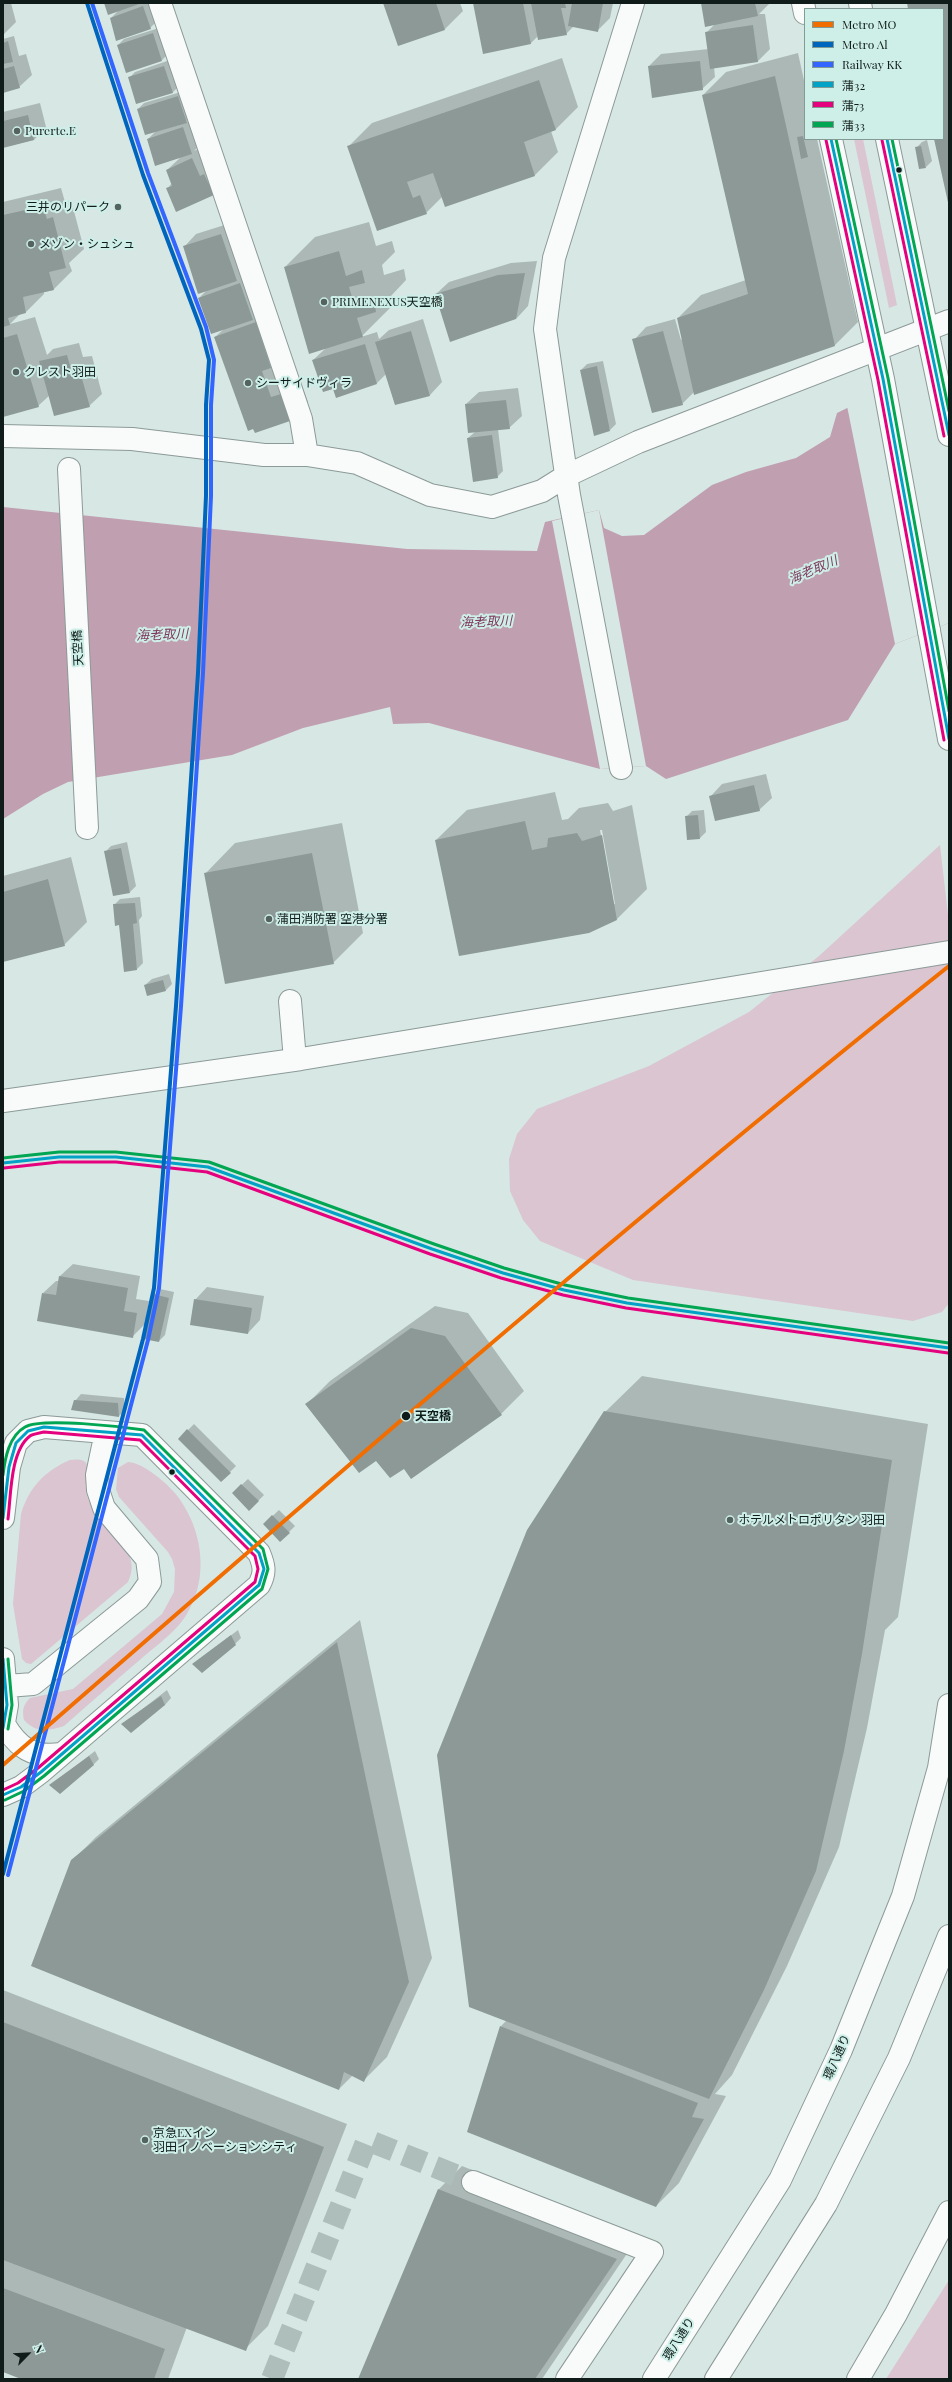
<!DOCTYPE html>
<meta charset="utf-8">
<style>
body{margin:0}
#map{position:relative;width:952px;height:2382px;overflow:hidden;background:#d6e7e4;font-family:"Playfair Display","Noto Sans JP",serif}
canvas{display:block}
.frame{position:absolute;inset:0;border:4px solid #101c19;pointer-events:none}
.legend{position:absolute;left:804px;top:8px;width:140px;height:132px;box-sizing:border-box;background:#ceefe8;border:1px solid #829b95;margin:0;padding:5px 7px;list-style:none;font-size:12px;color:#101c19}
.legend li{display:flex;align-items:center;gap:8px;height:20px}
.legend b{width:20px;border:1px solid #829b95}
.north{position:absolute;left:8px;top:2334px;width:40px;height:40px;-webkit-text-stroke:3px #ceefe8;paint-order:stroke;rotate:66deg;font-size:11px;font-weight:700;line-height:16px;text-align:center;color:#101c19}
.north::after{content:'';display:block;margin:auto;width:14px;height:18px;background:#101c19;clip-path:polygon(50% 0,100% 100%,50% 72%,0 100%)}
</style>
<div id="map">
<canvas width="952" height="2382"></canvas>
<div class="frame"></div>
<ul class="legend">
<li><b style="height:5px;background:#f16d00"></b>Metro MO</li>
<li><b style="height:5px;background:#0065bd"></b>Metro Al</li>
<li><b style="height:5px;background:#36f"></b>Railway KK</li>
<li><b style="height:5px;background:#01a2c5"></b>蒲32</li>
<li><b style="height:5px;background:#e5007d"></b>蒲73</li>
<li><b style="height:5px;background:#00a651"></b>蒲33</li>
</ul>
<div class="north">N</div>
</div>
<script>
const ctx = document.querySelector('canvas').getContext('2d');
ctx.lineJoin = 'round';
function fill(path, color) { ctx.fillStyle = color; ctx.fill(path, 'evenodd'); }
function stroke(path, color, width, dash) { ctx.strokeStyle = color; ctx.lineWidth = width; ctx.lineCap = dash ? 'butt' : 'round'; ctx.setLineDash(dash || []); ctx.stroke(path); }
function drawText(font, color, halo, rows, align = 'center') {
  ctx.font = font + ' "Playfair Display","Noto Sans JP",serif'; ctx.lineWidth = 4; ctx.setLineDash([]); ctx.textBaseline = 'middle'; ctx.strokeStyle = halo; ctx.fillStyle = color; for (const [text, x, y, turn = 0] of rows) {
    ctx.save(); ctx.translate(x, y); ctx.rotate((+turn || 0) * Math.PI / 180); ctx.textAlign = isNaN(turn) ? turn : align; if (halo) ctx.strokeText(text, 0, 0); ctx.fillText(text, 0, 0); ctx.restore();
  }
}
fill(new Path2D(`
 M 854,139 L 863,139 L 897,305 L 889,308 Z
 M 940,845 L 949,924 L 949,1303 L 942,1312 L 913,1321 L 633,1280 L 540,1241 L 523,1220 L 510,1191 L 509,1159 L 517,1134 L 537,1109 L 649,1066 L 749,1012 L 819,956 Z
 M 70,1460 C 96,1456 85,1473 86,1489 C 86,1496 90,1503 93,1509 C 105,1534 144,1550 128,1582 L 31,1664 L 26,1663 L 22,1659 L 13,1604 L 21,1514 C 29,1487 45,1471 70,1460 Z
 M 128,1462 C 146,1463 176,1490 184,1506 C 203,1537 207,1578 189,1610 C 179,1630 158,1644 142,1658 C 116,1680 90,1703 64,1726 C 48,1731 36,1733 24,1720 C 22,1710 23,1705 30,1698 L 73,1689 L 162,1614 L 174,1592 L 175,1569 L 172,1559 L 168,1552 L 119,1497 L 116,1489 L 118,1468 Z
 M 949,2280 L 949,2379 L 886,2379 Z`), '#dac5d1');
fill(new Path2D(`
 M 949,358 L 949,623 L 895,644 L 848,720 L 666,779 L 646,766 L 600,769 L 429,723 L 393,724 L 390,707 L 303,728 L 232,755 L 68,782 L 43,794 L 3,819 L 3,507 L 407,549 L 537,551 L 545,522 L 599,510 L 604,528 L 622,536 L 644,535 L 712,485 L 746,472 L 796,458 L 830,437 L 837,413 Z`), '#c09fb0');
fill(new Path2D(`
 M 949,356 L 949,623 L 895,644 L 847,406 Z
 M 599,510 L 646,766 L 600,769 L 552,521 Z`), '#d6e7e4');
fill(new Path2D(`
 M 3,3 L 11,3 L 16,22 L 3,35 Z
 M 105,3 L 150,3 L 156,22 L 150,28 L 111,18 L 119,10 Z
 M 384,3 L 460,3 L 463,11 L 445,29 L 399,44 Z
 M 474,3 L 613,3 L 610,18 L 597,31 L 574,26 L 566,34 L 538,36 L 531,43 L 484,52 Z
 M 702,3 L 770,3 L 759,14 L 765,14 L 770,49 L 758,61 L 714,67 L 715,77 L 702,89 L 649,66 L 661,54 L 709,49 L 707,32 L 715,24 Z
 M 159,28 L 168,54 L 162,60 L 118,45 L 124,39 Z
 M 14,36 L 19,56 L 26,54 L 32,75 L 19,87 L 3,92 L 3,39 Z
 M 798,53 L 805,85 L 805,139 L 817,139 L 858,322 L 835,345 L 694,392 L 682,404 L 634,340 L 646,327 L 675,319 L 681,340 L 682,339 L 678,318 L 701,295 L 746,280 L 703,95 L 726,72 Z
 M 562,58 L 578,107 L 555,130 L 551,131 L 558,152 L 535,175 L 445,206 L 442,197 L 426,213 L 349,146 L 372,123 Z
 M 170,60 L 179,86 L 173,92 L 137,103 L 129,78 L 135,72 Z
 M 184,91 L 192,116 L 186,122 L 189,121 L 198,147 L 194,151 L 204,146 L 213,195 L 167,189 L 172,183 L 167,170 L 181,157 L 148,139 L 156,131 L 138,109 L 144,103 Z
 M 40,103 L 46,127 L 34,140 L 3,147 L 3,112 Z
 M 927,140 L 932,161 L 926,167 L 916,148 L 922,142 Z
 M 61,188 L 65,202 L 71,200 L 84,249 L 69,263 L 72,271 L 53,290 L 44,292 L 44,294 L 26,312 L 20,314 L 10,324 L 35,317 L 47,355 L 53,349 L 79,343 L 83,357 L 92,356 L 102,394 L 89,406 L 50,395 L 38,406 L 3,416 L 3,202 Z
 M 234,222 L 265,308 L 274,305 L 289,349 L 281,357 L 289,380 L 299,377 L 308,402 L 290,420 L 256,432 L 215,337 L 224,329 L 199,298 L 207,290 L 184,247 L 196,234 Z
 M 369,222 L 376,246 L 392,241 L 395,252 L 382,265 L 384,275 L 404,269 L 406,280 L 390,297 L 392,306 L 361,337 L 377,332 L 379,339 L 389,330 L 423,319 L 442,382 L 430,395 L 395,404 L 386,374 L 377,383 L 334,388 L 313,360 L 326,348 L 285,267 L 315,237 Z
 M 537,261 L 528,306 L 516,319 L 436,294 L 449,282 L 511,263 Z
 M 603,361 L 616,424 L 610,430 L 581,370 L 587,364 Z
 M 518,388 L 522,416 L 509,428 L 498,429 L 503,471 L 497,477 L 468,438 L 475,432 L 466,404 L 479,392 Z
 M 766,774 L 772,798 L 759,810 L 710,797 L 722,784 Z
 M 555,792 L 562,820 L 568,819 L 579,808 L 608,803 L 613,811 L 632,805 L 647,889 L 617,919 L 436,840 L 467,810 ZM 600,830 L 602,830 L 615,904 L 613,904 Z
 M 704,810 L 706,832 L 700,838 L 686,817 L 692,811 Z
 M 342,823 L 363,933 L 333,963 L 205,874 L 235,843 Z
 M 127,842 L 136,886 L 130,892 L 105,852 L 111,846 Z
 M 71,857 L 87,922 L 64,945 L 3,961 L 3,876 Z
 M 140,897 L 142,916 L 139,920 L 143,963 L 137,969 L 114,905 L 120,899 Z
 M 169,974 L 172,984 L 166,990 L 145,985 L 152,979 Z
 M 73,1264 L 140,1276 L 136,1299 L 149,1301 L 145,1324 L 132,1337 L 43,1293 L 56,1281 L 59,1281 L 60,1276 Z
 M 207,1287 L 264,1296 L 260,1320 L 248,1333 L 195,1300 Z
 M 160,1289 L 174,1292 L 165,1335 L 159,1341 L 154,1295 Z
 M 435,1306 L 468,1313 L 524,1391 L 501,1414 L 404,1468 L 376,1459 L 307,1404 L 330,1381 Z
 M 642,1376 L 928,1424 L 898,1617 L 885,1630 L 867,1728 L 839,1847 L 787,1966 L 732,2075 L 715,2094 L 726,2096 L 679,2183 L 656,2206 L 501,2026 L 507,2020 L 605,1412 Z
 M 81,1394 L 124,1398 L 125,1410 L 119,1416 L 75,1401 Z
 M 194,1424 L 236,1466 L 221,1481 L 179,1439 Z
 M 248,1479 L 264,1495 L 249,1510 L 233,1493 Z
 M 279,1510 L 295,1526 L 280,1541 L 264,1524 Z
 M 360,1620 L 432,1958 L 387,2057 L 364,2080 L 353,2075 L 339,2089 L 72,1861 L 96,1837 Z
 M 238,1630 L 241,1638 L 235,1644 L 193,1664 Z
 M 167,1690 L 171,1698 L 165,1705 L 123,1724 Z
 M 95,1751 L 99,1759 L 93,1765 L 51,1785 Z
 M 3,1990 L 347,2124 L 268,2326 L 245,2349 L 187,2327 L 168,2379 L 25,2379 L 3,2371 Z
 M 462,2166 L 639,2236 L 542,2379 L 359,2379 L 439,2189 Z`), '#0003');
fill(new Path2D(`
 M 104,3 L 142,3 L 108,15 Z
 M 383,3 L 436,3 L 445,30 L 398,46 Z
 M 473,3 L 523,3 L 531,44 L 483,54 Z
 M 531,3 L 565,3 L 566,8 L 561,8 L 567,35 L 538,40 Z
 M 572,3 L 603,3 L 598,32 L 568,26 Z
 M 701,3 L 755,3 L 758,16 L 705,27 Z
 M 907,3 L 949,3 L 949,207 L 934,139 L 943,139 L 943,9 L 908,9 Z
 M 143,6 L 151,29 L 116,41 L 110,18 Z
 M 753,25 L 758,62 L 710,69 L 705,32 Z
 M 153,33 L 162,61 L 126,73 L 117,45 Z
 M 8,41 L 13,62 L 3,64 L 3,43 Z
 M 700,61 L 703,90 L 652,98 L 648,66 Z
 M 14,66 L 20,88 L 3,93 L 3,69 Z
 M 164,66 L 173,93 L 136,104 L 128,77 Z
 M 775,76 L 835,346 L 694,395 L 677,318 L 748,294 L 702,95 Z
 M 539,80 L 556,130 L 524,142 L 535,176 L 445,207 L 433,173 L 407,182 L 413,198 L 420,195 L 427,214 L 377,231 L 347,146 Z
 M 178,96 L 187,123 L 145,135 L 137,109 Z
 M 28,115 L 34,140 L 3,148 L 3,121 Z
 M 183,127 L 192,154 L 155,166 L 147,139 Z
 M 803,136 L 808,157 L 801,159 L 797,137 Z
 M 921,146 L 926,168 L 919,169 L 915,147 Z
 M 192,158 L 200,176 L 204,174 L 214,195 L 176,212 L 166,188 L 172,186 L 166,170 Z
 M 43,206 L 47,219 L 53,217 L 66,268 L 49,272 L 54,290 L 23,297 L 26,313 L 8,318 L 10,325 L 3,327 L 3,215 Z
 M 221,234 L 237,281 L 198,294 L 183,246 Z
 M 339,251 L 346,276 L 362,270 L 365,283 L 349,287 L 354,304 L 374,299 L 376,312 L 357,318 L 363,337 L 309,354 L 284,267 Z
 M 525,273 L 516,319 L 450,342 L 435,294 L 498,275 Z
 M 240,283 L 253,320 L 211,334 L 198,298 Z
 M 256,322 L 271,368 L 262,371 L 271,397 L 281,394 L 290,421 L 255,433 L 253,429 L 248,431 L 214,337 Z
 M 411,331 L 430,396 L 395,405 L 375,342 Z
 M 663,331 L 683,405 L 652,413 L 632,339 Z
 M 17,334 L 39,407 L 3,417 L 3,338 Z
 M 365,344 L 377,384 L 336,398 L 333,389 L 323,392 L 312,360 Z
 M 67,355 L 71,369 L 79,368 L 90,407 L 54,416 L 39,361 Z
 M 597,366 L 610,431 L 594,436 L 580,370 Z
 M 506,400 L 510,429 L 468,433 L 465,404 Z
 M 492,435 L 498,478 L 473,482 L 467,438 Z
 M 754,785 L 760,811 L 715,821 L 709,796 Z
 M 698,815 L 700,839 L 687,840 L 685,816 Z
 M 525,821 L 532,850 L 547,847 L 548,838 L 577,833 L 582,841 L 602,835 L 617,920 L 589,933 L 459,956 L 435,840 Z
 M 121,848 L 130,893 L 113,896 L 104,851 Z
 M 312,853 L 334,964 L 225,984 L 204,873 Z
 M 48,879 L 65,946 L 3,962 L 3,892 Z
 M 135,903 L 137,923 L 133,924 L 137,970 L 124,972 L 119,925 L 115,926 L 113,904 Z
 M 163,980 L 166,991 L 147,996 L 144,985 Z
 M 59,1276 L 128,1288 L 124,1311 L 137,1313 L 133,1338 L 37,1321 L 42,1293 L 56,1295 Z
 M 153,1294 L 169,1298 L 159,1342 L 143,1339 Z
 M 194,1299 L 252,1308 L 248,1334 L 190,1325 Z
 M 411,1328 L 445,1336 L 502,1415 L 411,1479 L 404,1469 L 390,1478 L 376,1461 L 359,1473 L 305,1404 Z
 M 74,1400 L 118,1403 L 119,1417 L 71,1410 Z
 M 604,1411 L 892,1460 L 862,1654 L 844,1751 L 816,1871 L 764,1990 L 709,2099 L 469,2007 L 437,1755 L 527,1530 Z
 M 187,1429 L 231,1473 L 221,1482 L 178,1439 Z
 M 241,1484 L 259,1501 L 249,1511 L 232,1493 Z
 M 272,1515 L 290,1533 L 280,1542 L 263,1524 Z
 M 231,1635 L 236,1645 L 202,1673 L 192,1664 Z
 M 337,1642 L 409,1982 L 364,2082 L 344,2072 L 339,2090 L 31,1966 L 71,1860 Z
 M 161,1696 L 165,1705 L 131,1733 L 121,1724 Z
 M 89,1756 L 94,1765 L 60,1794 L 49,1785 Z
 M 3,2022 L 324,2147 L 246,2351 L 3,2260 Z
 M 500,2026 L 698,2103 L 692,2117 L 704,2119 L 656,2207 L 467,2132 Z
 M 438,2189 L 617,2259 L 535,2379 L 358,2379 Z
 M 3,2288 L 165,2349 L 154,2379 L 21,2379 L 3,2372 Z`), '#8c9996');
stroke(new Path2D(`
 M 272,2379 L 367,2140 L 473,2182`), '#aebebb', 22, [22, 11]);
const minor = new Path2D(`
 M 160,3 L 301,419 L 307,455
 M 3,436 L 132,439 L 264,455 L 307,455 L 357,463 L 430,495 L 492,507 L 542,491 L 566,476 L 638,442 L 949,321
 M 69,469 L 87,828
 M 621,768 L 569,495 L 545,329 L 554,258 L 633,3
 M 290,1001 L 295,1060
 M 3,1101 L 301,1059 L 949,952
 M 3,1518 L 9,1467 L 16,1443 L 28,1431 L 44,1427 L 142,1435 L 259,1553 C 264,1565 266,1572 259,1585 L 41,1772 L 21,1787 L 3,1795
 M 3,1659 L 7,1705 L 3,1728
 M 7,1686 L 33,1684 L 138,1599 L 150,1582 L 147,1559 L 104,1508 L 98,1490 L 97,1475 L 106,1432
 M 4,1724 C 18,1748 33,1758 61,1754
 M 473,2182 L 652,2252 L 567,2379
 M 858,2379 L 896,2314 L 949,2212`);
const major = new Path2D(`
 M 929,631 L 949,739
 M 654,2379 L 780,2180 L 841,2050 L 903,1896 L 939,1768 L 949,1705
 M 716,2379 L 826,2204 L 899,2058 L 949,1936`);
const highway = new Path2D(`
 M 803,3 L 805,13
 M 860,3 L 861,9
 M 831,139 L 883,379 L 929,631
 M 887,139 L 949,435`);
stroke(minor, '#8c9a97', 24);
stroke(major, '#8c9a97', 24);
stroke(highway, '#8c9a97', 24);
stroke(minor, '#f9fbfb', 22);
stroke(major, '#f9fbfb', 22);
stroke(highway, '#f9fbfb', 22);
stroke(new Path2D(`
 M 831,139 L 883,379 L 949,739
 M 887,139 L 949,435
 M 3,1163 L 59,1157 L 116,1157 L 208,1167 L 432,1249 L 503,1273 L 564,1290 L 627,1303 L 949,1348
 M 3,1518 L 9,1467 L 16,1443 L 28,1431 L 44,1427 L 142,1435 L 259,1553 L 264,1569 L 259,1585 L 41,1772 L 21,1787 L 3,1795
 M 3,1659 L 7,1705 L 3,1728`), '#01a2c5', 3);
stroke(new Path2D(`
 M 826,140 L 878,380 L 944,740
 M 882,140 L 944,436
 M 4,1168 L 59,1162 L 116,1162 L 207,1172 L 430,1254 L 501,1278 L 563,1295 L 626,1308 L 948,1353
 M 3,1790 L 18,1783 L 38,1768 L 255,1582 L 258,1569 L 255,1556 L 140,1440 L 44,1432 C 40,1433 33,1434 30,1436 C 10,1451 11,1496 8,1519`), '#e5007d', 3);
stroke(new Path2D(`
 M 836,139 L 888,378 L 949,711
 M 892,139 L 949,411
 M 3,1158 L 59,1152 L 116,1152 L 209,1162 L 434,1244 L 504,1268 L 565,1285 L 628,1298 L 949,1343
 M 3,1475 C 5,1458 9,1436 25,1427 C 41,1417 123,1427 144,1430 L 263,1549 L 268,1569 L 262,1589 L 44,1776 L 24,1791 L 5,1800
 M 8,1729 L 12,1705 L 8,1659`), '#00a651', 3);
stroke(new Path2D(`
 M 8,1875 L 148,1340 L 159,1288 L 181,1006 L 203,673 L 211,496 L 211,405 L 214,360 L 206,327 L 148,173 L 92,3`), '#36f', 4);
stroke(new Path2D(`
 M 3,1765 C 314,1494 626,1223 949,966`), '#f16d00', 4);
stroke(new Path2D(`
 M 3,1874 L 143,1339 L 154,1288 L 176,1006 L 198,673 L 206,496 L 206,405 L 209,360 L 201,329 L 143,175 L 87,3`), '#0065bd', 4);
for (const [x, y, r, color] of [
 [17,131,4,"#556360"],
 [899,170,3.5,"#101c19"],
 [118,207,4,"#556360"],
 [31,244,4,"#556360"],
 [324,302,4,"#556360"],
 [16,372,4,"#556360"],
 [248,383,4,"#556360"],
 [269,919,4,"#556360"],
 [406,1416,5,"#101c19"],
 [172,1472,3.5,"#101c19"],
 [730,1520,4,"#556360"],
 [145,2140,4,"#556360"]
]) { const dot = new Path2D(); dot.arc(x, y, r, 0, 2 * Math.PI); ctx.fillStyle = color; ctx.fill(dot); stroke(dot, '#ceefe8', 1.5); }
drawText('12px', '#101c19', '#ceefe8', [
 ["Purerte.E",25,131],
 ["三井のリパーク",110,207,"right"],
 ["メゾン・シュシュ",39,244],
 ["PRIMENEXUS天空橋",332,302],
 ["クレスト羽田",24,372],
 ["シーサイドヴィラ",256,383],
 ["蒲田消防署 空港分署",277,919],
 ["ホテルメトロポリタン 羽田",738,1520],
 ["京急EXイン",153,2133],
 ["羽田イノベーションシティ",153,2147]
], 'left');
drawText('12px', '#101c19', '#ceefe8', [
 ["天空橋",78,648,-93],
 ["環八通り",837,2057,-66],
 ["環八通り",679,2339,-58]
]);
drawText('bold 12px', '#101c19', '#ceefe8', [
 ["天空橋",415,1416]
], 'left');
drawText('italic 13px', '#803b5f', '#ceefe8', [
 ["海老取川",813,570,-23],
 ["海老取川",486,622,-2],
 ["海老取川",162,635,-2]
]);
</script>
